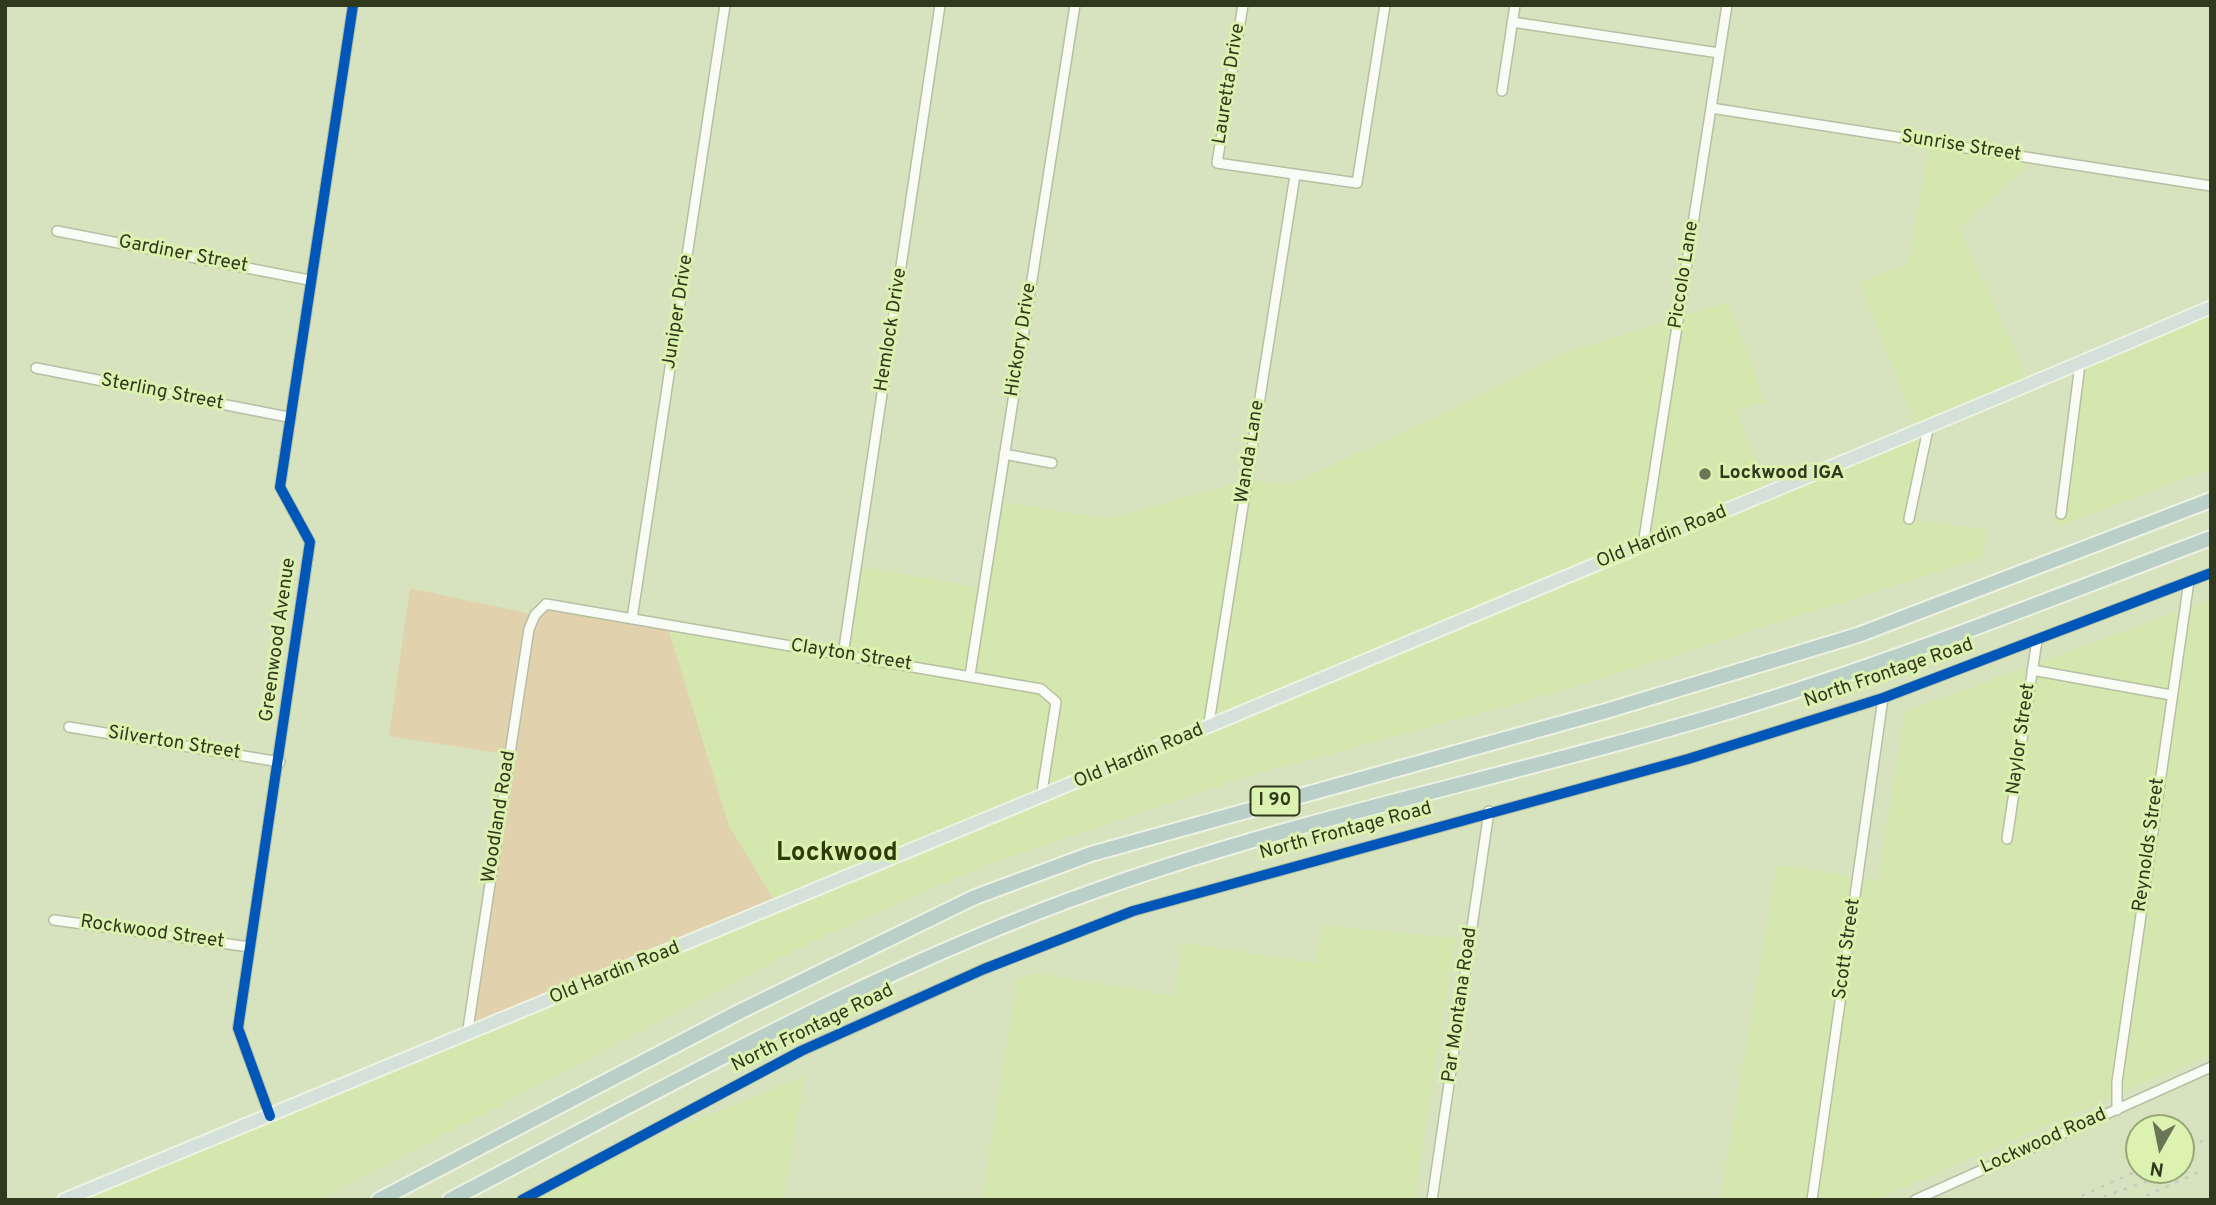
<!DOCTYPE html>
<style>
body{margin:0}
#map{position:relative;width:2216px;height:1205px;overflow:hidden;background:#d7e3bf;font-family:Overpass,sans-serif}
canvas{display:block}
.frame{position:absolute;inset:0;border:7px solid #30381e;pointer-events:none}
.north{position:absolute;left:2125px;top:1114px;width:70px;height:70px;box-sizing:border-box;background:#dcf2b0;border:2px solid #97a876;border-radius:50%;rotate:189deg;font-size:19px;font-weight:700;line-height:28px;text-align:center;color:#30381e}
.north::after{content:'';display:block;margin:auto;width:24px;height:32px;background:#6a7456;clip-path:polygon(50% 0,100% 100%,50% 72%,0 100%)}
</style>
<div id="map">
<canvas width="2216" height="1205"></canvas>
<div class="frame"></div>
<div class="north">N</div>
</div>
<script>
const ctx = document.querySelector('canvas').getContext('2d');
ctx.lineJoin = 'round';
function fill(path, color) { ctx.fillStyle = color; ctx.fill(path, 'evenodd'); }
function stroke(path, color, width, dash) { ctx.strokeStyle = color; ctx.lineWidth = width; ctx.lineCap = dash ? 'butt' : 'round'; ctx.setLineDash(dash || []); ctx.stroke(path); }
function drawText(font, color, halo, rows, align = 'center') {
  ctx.font = font + ' Overpass,sans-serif'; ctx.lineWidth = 6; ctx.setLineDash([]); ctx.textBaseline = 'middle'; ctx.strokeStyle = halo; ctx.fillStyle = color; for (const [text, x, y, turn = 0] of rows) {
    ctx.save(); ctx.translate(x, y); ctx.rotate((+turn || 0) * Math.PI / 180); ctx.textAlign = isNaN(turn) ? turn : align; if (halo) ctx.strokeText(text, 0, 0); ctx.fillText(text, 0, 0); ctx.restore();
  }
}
fill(new Path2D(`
 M 1930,142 L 2036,159 L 1959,228 L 2031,385 L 1928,429 L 1910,519 L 1987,530 L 1982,558 L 1561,691 L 1238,779 L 981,867 L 817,939 L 319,1200 L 64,1200 L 777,906 L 729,826 L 667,625 L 843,655 L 856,566 L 983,588 L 997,501 L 1108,519 L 1247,480 L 1289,485 L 1447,412 L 1570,351 L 1728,302 L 1765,401 L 1736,411 L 1770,493 L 1918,433 L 1860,282 L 1908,264 Z
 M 2211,307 L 2211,468 L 2055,528 L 2080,364 Z
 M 2211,599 L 2211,1054 L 1875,1200 L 1720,1200 L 1777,865 L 1878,880 L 1905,712 Z
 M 1322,925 L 1456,938 L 1414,1200 L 982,1200 L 1017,979 L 1035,973 L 1174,996 L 1183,943 L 1315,963 Z
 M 805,1076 L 783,1200 L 521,1200 L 585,1166 Z`), '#d4e7ae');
fill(new Path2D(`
 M 410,588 L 535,615 L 546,604 L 667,625 L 729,826 L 778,907 L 467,1035 L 510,755 L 389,736 Z`), '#e1d1ad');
const minor = new Path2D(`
 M 1243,5 L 1217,163 L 1357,183 L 1385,5
 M 1512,22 L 1719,53
 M 1502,91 L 1515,5
 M 1711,108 L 2211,186
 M 57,231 L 309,280
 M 36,368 L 288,417
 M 1004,454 L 1052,463
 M 2061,514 L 2080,364
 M 1909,519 L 1928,429
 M 1643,545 L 1727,5
 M 632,619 L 725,5
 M 843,655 L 940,5
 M 2032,670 L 2171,695
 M 970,675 L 1075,5
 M 69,727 L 280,762
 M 1208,729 L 1295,175
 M 2007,839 L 2037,640
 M 54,920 L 250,947
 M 467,1035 L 529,629 L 535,615 L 546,604 L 1041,689 L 1056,702 L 1041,798
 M 2117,1110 L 2117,1082 L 2189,581
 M 270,1116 L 238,1028 L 310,542 L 280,487 L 353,5
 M 522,1200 L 801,1051 L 984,969 L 1133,911 L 1688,759 L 1883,698 L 2211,573
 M 1432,1200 L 1489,811
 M 1812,1200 L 1883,698
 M 1915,1200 L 2211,1067`);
const major = new Path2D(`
 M 64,1200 C 591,985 1115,765 1640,546 C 1830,467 2021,389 2211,307`);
const highway = new Path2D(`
 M 379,1200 L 741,1011 L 975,897 L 1091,854 L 1606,711 L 1858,635 L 2211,500
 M 450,1200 C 663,1089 873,969 1100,889 C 1311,814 1533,772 1747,706 C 1904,658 2057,596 2211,538`);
stroke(minor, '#b6bfa3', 12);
stroke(major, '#edf2e2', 16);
stroke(highway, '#edf2e2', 18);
stroke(minor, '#f9fbf5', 9);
stroke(major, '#d4e0da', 12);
stroke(highway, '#bacfc8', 14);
stroke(new Path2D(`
 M 2181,1151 L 2211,1137
 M 2072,1200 L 2139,1170
 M 2094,1200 L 2162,1176
 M 2137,1200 L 2201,1171`), '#c6cabf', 2.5, [3.5, 7]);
stroke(new Path2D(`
 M 270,1116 L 238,1028 L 310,542 L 280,487 L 353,5
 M 522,1200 L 801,1051 L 984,969 L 1133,911 L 1688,759 L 1883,698 L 2211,573`), '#0057b8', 10);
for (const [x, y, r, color] of [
 [1705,474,7,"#6a7456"]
]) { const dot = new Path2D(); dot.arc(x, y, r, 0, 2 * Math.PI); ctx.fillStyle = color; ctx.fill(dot); stroke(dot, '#dcf2b0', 2.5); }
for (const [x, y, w] of [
 [1275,801,49]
]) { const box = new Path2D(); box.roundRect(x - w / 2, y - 14.5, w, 29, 5); ctx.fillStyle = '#dcf2b0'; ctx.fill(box); stroke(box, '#30381e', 2); }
drawText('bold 18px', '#30381e', null, [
 ["I 90",1275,801]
]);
drawText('19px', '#30381e', '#dcf2b0', [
 ["Lauretta Drive",1230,84,-81],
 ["Sunrise Street",1961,147,9],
 ["Gardiner Street",183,255,11],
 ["Piccolo Lane",1685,275,-81],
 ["Juniper Drive",679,312,-81],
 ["Hemlock Drive",892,330,-81],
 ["Hickory Drive",1022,340,-81],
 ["Sterling Street",162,393,11],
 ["Wanda Lane",1251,452,-81],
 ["Old Hardin Road",1662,538,-22],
 ["Greenwood Avenue",279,640,-82],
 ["Clayton Street",851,656,9],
 ["North Frontage Road",1889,674,-19],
 ["Naylor Street",2022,739,-82],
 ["Silverton Street",174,744,9],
 ["Old Hardin Road",1139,757,-23],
 ["Woodland Road",500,817,-81],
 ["North Frontage Road",1346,832,-15],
 ["Reynolds Street",2150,845,-82],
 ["Rockwood Street",152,933,8],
 ["Scott Street",1848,949,-82],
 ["Old Hardin Road",615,974,-22],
 ["Par Montana Road",1461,1005,-82],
 ["North Frontage Road",813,1029,-26],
 ["Lockwood Road",2044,1142,-24]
]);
drawText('bold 19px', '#30381e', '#dcf2b0', [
 ["Lockwood IGA",1719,474]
], 'left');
drawText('bold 26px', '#2e3a0a', '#dcf2b0', [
 ["Lockwood",837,855]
]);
</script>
